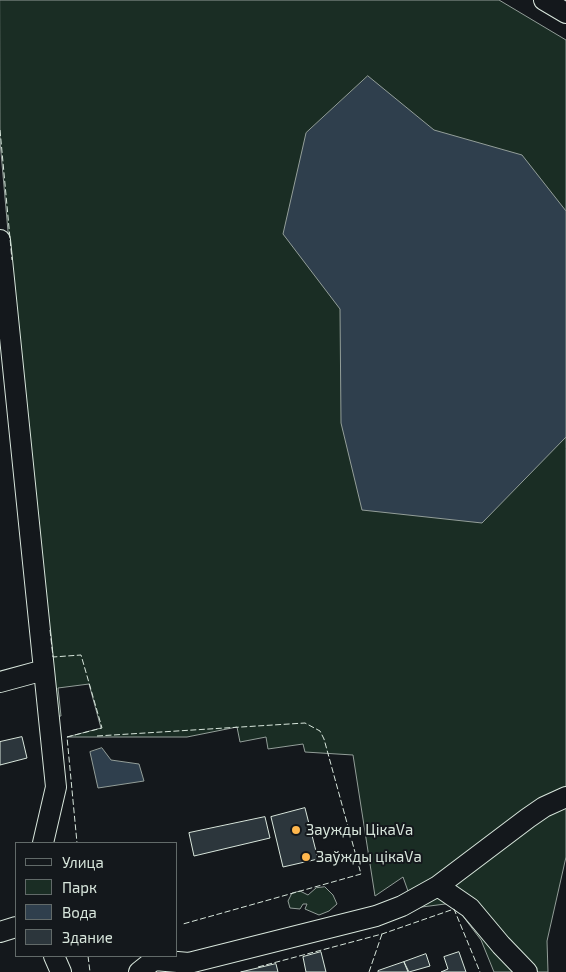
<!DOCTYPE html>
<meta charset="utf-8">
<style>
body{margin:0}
#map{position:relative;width:566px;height:972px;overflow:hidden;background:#14181c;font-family:"Exo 2",sans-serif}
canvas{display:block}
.legend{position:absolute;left:15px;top:842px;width:162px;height:115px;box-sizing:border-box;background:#14181c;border:1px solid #626a69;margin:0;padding:6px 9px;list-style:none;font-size:15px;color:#d8e6dc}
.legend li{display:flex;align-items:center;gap:10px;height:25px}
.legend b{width:25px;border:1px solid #626a69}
</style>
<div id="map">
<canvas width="566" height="972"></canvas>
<ul class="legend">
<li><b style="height:6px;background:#14181c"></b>Улица</li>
<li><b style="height:14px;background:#1a2d24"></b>Парк</li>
<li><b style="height:14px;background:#2f3f4d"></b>Вода</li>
<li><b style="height:14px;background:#2c363c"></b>Здание</li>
</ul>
</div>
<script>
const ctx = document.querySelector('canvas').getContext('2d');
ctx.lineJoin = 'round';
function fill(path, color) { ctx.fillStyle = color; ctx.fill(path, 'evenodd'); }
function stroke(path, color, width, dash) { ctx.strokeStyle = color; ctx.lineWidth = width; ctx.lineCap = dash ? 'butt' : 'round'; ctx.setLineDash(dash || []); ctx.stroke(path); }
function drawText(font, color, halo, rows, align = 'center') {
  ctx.font = font + ' "Exo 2",sans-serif'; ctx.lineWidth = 4; ctx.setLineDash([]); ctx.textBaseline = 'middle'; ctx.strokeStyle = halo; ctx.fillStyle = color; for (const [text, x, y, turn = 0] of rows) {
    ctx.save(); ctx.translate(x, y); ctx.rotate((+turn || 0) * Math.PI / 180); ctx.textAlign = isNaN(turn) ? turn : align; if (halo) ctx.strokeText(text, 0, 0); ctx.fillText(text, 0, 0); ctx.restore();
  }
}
const green = new Path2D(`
 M 0,0 L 499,0 L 566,40 L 566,857 L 547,941 L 548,972 L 494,972 L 481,940 L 453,903 L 414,908 L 403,877 L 375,896 L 353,755 L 305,752 L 303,744 L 268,749 L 266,737 L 240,742 L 237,727 L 187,737 L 67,737 L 101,728 L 89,684 L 58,688 L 61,716 L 51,717 L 0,141 Z
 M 325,887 L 333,895 L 337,904 L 329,911 L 319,915 L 305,909 L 307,904 L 303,904 L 300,909 L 290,908 L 288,901 L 292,893 L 300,891 L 308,895 L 316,888 Z`);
fill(green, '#1a2d24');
stroke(green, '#939e99', 1);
const water = new Path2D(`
 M 368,76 L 434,130 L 522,155 L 566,211 L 566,437 L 482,523 L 362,510 L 341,423 L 340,309 L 283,234 L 306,133 Z
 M 102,748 L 111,760 L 139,764 L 144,781 L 98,788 L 90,752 Z`);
fill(water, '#2f3f4d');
stroke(water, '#939e99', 1);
const building = new Path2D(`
 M 22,737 L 27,758 L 0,765 L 0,742 Z
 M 305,808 L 318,859 L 283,867 L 271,817 Z
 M 265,817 L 270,838 L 194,856 L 189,833 Z
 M 321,952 L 326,972 L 306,972 L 303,957 Z
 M 459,952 L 466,972 L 441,972 L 448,969 L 444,957 Z
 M 426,954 L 430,966 L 409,972 L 404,962 Z
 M 404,962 L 408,972 L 378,972 L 378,971 Z
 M 276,964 L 278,972 L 241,972 Z`);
fill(building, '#2c363c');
stroke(building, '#d8e6dc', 1);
const minor = new Path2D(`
 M 544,0 L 566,13
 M 0,240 L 56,787 L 43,843
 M 0,682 L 44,670
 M 438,886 L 470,908 L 501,945 L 527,972
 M 0,932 L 16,927
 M 54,956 L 61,972
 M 139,972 L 154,960 L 189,963 L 376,916 L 402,906 L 438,886 L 528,818 L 544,807 L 566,797`);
stroke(minor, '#d8e6dc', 22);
stroke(minor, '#14181c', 20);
stroke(new Path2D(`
 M 0,130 L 12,260
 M 50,630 L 53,657 L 81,655 L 102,728 L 67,737 L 77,843
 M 97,736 L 305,723 L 320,731 L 324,739 L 361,874 L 183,924
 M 88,956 L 90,972
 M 258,967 L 382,934 L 454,909 L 480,972
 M 369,972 L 382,934`), '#d8e6dc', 1, [6, 2.5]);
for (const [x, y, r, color] of [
 [296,830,5,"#ffb74d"],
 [306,857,5,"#ffb74d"]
]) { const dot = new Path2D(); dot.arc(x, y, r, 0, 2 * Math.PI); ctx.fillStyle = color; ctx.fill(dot); stroke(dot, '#14181c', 2); }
drawText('15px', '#d8e6dc', '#14181c', [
 ["Заужды ЦікаVа",306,830],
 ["Заўжды цікаVа",316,857]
], 'left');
</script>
